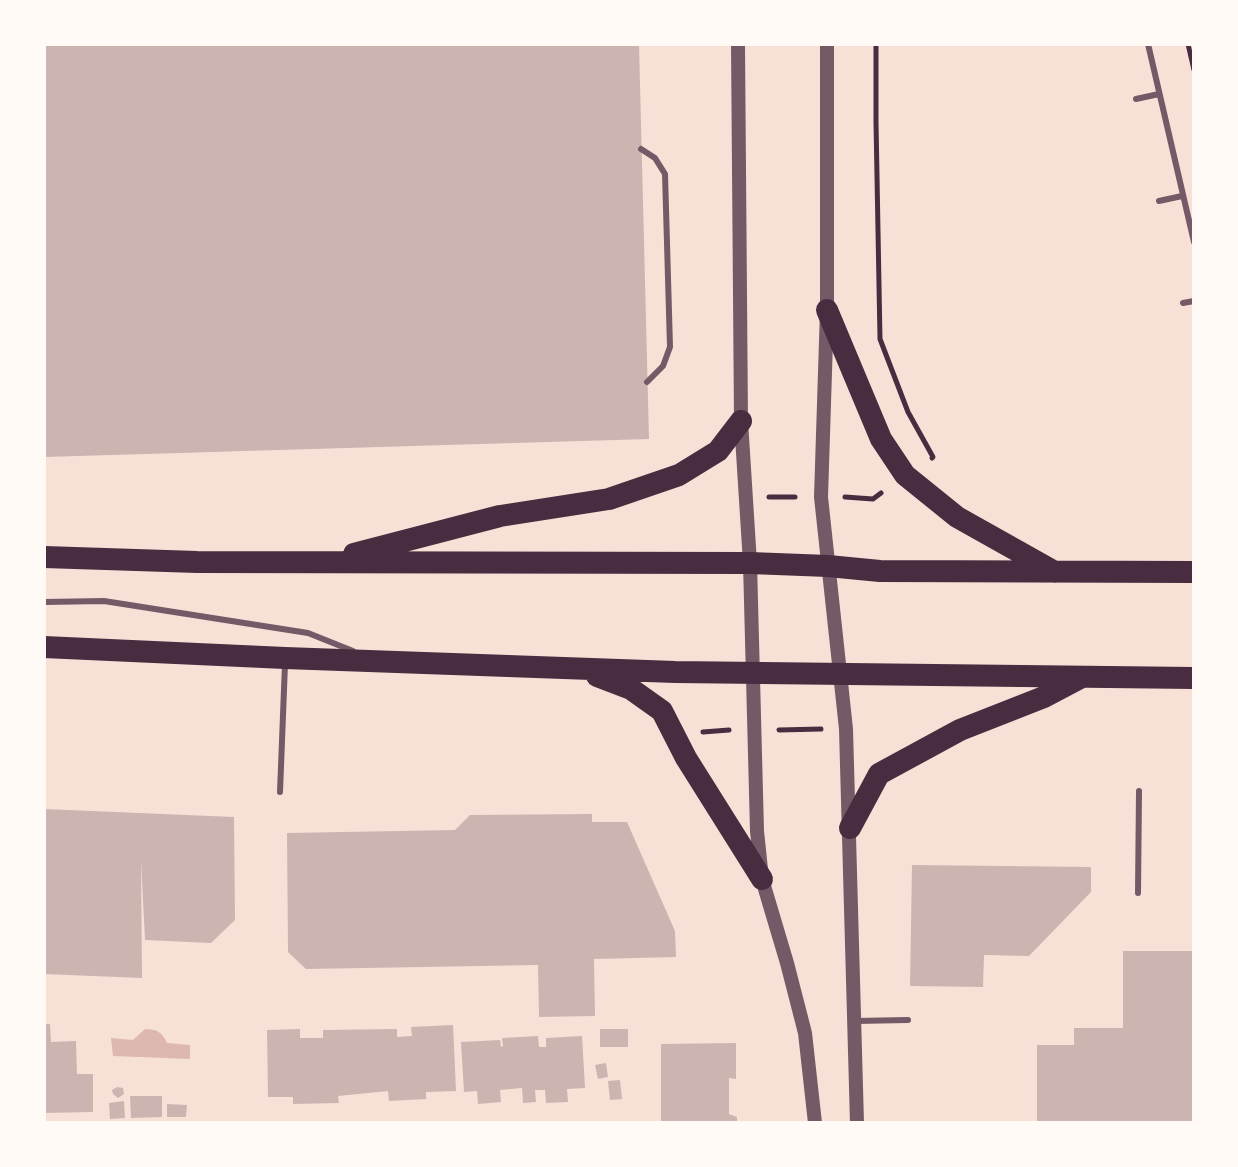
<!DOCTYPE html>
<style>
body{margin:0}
#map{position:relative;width:1238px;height:1167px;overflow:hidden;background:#f7e1d7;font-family:"DejaVu Sans",sans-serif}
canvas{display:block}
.frame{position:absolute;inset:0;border:46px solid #fffaf5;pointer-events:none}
</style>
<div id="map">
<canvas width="1238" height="1167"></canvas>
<div class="frame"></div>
</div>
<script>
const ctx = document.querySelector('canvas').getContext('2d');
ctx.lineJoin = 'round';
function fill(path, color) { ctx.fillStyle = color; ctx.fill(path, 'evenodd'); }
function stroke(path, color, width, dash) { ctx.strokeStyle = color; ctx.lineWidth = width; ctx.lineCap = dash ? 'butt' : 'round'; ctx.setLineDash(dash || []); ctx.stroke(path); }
fill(new Path2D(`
 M 145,1029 C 157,1029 162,1032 167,1043 L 190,1045 L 190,1059 L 113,1056 L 111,1038 L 133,1040 Z`), '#dcb8b0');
fill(new Path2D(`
 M 44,44 L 639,44 L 649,439 L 44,457 Z
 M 44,809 L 234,817 L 235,920 L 211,943 L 145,940 L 141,860 L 142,978 L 44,974 Z
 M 592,814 L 592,822 L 627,822 L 675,931 L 676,957 L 594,959 L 595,1016 L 539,1017 L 538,965 L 306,969 L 288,952 L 287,833 L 455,830 L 470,815 Z
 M 912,865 L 1091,867 L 1091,892 L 1029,956 L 984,955 L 983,987 L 910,986 Z
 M 1123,951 L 1194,951 L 1194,1123 L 1037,1123 L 1037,1045 L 1074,1045 L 1074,1028 L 1123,1028 Z
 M 44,1024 L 50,1024 L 51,1042 L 76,1041 L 77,1074 L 93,1074 L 93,1112 L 44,1113 Z
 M 453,1025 L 456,1091 L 426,1092 L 426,1099 L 389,1101 L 388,1091 L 338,1096 L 339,1103 L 293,1104 L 293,1097 L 268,1097 L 267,1030 L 300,1029 L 300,1038 L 323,1038 L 323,1030 L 397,1029 L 397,1037 L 412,1036 L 411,1027 Z
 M 600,1029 L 628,1029 L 628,1047 L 600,1047 Z
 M 538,1036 L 539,1047 L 546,1047 L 546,1038 L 582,1036 L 585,1088 L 567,1089 L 568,1102 L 546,1103 L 545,1090 L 535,1090 L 536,1102 L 523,1103 L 522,1088 L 500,1090 L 501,1102 L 478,1104 L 477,1091 L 464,1092 L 461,1042 L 500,1040 L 501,1047 L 503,1046 L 502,1038 Z
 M 736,1043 L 736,1079 L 729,1078 L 729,1114 L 737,1117 L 737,1123 L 661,1123 L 661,1044 Z
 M 606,1063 L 608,1077 L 598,1079 L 595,1065 Z
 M 620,1080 L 622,1099 L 610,1100 L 608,1081 Z
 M 117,1087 L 123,1088 L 124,1094 L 118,1098 L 113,1094 L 112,1090 Z
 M 130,1096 L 162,1096 L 162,1117 L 131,1118 Z
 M 124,1101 L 125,1118 L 110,1119 L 109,1103 Z
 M 167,1104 L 187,1105 L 186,1117 L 167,1117 Z`), '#ccb4b1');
stroke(new Path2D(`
 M 876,44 L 876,122 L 880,339 L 908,412 L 933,457 L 932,458
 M 1188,44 L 1194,70
 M 769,497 L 795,497
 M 845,497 L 873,499 L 881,493
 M 779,730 L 821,729
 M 703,732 L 729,730`), '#4a2c40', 5);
stroke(new Path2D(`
 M 1148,44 L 1194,242
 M 1136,99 L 1159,94
 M 641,149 L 655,158 L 665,174 L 670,347 L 663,366 L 647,382
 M 1159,201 L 1182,196
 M 1183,303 L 1194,301
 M 44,602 L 104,601 L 308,633 L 353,651
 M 280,792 L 285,664
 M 1138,893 L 1139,791
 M 855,1021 L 908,1020`), '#755966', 6);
stroke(new Path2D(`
 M 738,44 L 741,421 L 750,563 L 757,831 L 762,879 L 787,963 L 805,1033 L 815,1123
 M 827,44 L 827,310 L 821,497 L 846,729 L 857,1123`), '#755966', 14);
stroke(new Path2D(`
 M 827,310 L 881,439 L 905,475 L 957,517 L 1055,572
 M 354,554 L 500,516 L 609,499 L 679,475 L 718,451 L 741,421
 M 44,557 L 197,562 L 750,563 L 828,566 L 880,571 L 1194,572
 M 44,647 L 285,658 L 675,672 L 1194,678
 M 597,676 L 631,689 L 662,711 L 686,758 L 762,879
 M 850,828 L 879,774 L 960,730 L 1044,697 L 1080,678`), '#4a2c40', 22);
</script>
